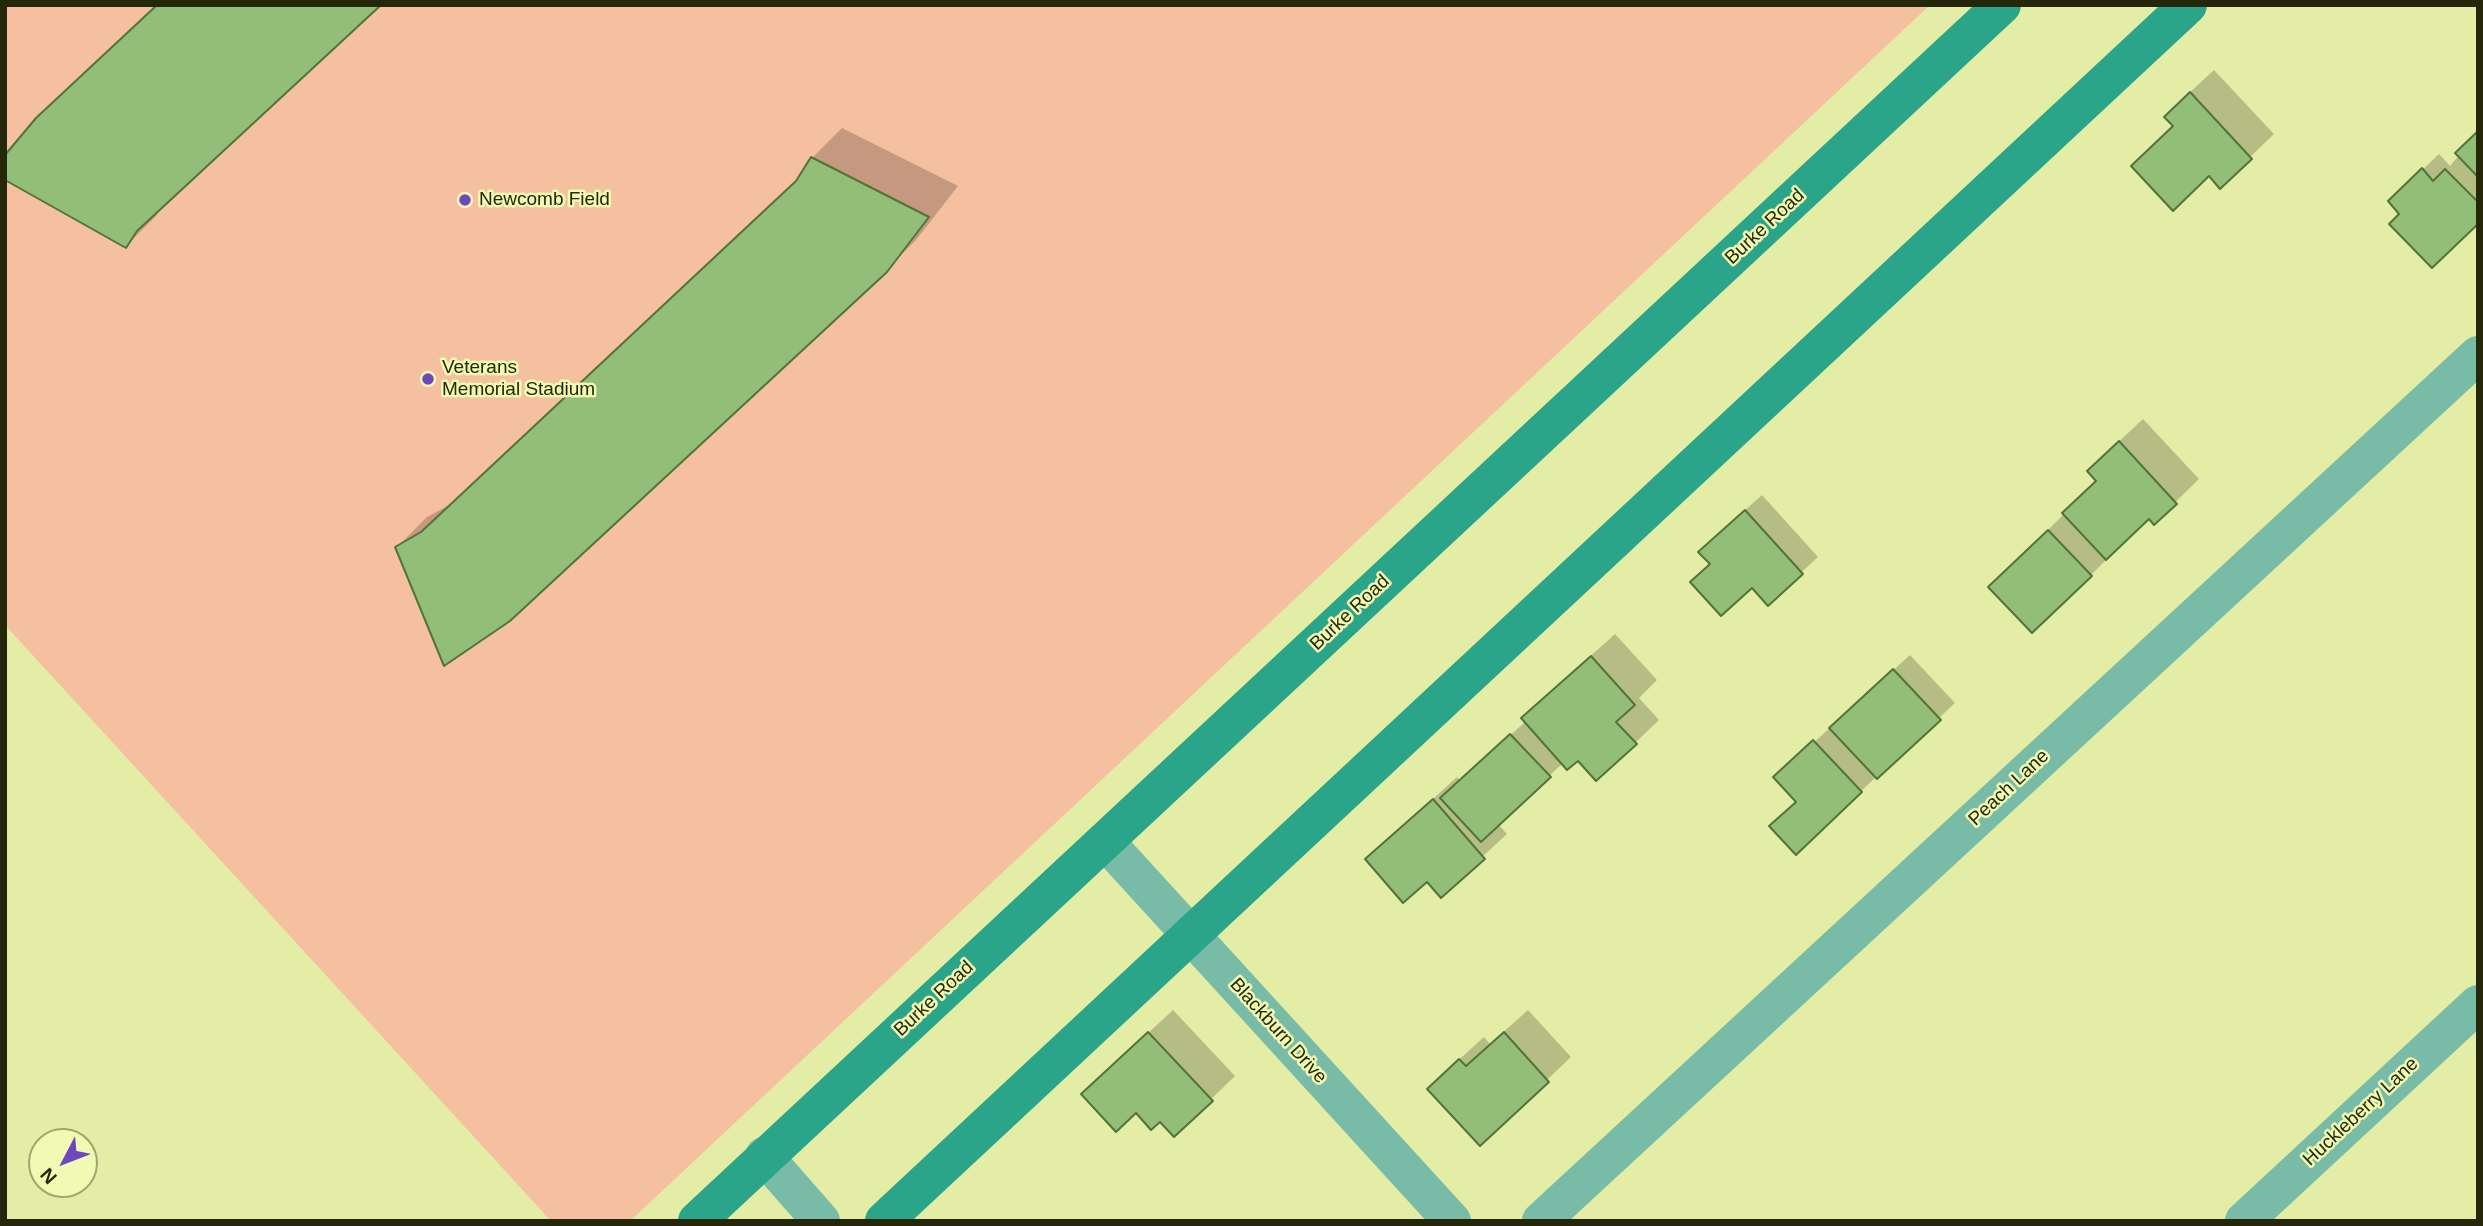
<!DOCTYPE html>
<style>
body{margin:0}
#map{position:relative;width:2483px;height:1226px;overflow:hidden;background:#e4eda5;font-family:Helvetica,sans-serif}
canvas{display:block}
.frame{position:absolute;inset:0;border:7px solid #25270a;pointer-events:none}
.north{position:absolute;left:28px;top:1128px;width:70px;height:70px;box-sizing:border-box;background:#f1fab2;border:2px solid #9fa66f;border-radius:50%;rotate:228deg;font-size:19px;font-weight:700;line-height:28px;text-align:center;color:#25270a}
.north::after{content:'';display:block;margin:auto;width:24px;height:32px;background:#6e47c0;clip-path:polygon(50% 0,100% 100%,50% 72%,0 100%)}
</style>
<div id="map">
<canvas width="2483" height="1226"></canvas>
<div class="frame"></div>
<div class="north">N</div>
</div>
<script>
const ctx = document.querySelector('canvas').getContext('2d');
ctx.lineJoin = 'round';
function fill(path, color) { ctx.fillStyle = color; ctx.fill(path, 'evenodd'); }
function stroke(path, color, width, dash) { ctx.strokeStyle = color; ctx.lineWidth = width; ctx.lineCap = dash ? 'butt' : 'round'; ctx.setLineDash(dash || []); ctx.stroke(path); }
function drawText(font, color, halo, rows, align = 'center') {
  ctx.font = font + ' Helvetica,sans-serif'; ctx.lineWidth = 5; ctx.setLineDash([]); ctx.textBaseline = 'middle'; ctx.strokeStyle = halo; ctx.fillStyle = color; for (const [text, x, y, turn = 0] of rows) {
    ctx.save(); ctx.translate(x, y); ctx.rotate((+turn || 0) * Math.PI / 180); ctx.textAlign = isNaN(turn) ? turn : align; if (halo) ctx.strokeText(text, 0, 0); ctx.fillText(text, 0, 0); ctx.restore();
  }
}
fill(new Path2D(`
 M 5,5 L 1930,5 L 630,1221 L 551,1221 L 5,625 Z`), '#f5c09f');
fill(new Path2D(`
 M 2214,70 L 2274,134 L 2220,186 L 2174,126 L 2189,93 Z
 M 842,128 L 958,186 L 916,240 L 885,271 L 397,547 L 427,517 L 453,503 L 800,177 L 812,158 Z
 M 2478,132 L 2478,222 L 2401,214 L 2390,201 L 2439,154 L 2450,166 Z
 M 5,178 L 164,204 L 156,216 L 126,246 Z
 M 2143,419 L 2199,479 L 2154,523 L 2149,517 L 2091,575 L 2007,571 L 2098,480 L 2113,447 Z
 M 1762,495 L 1818,557 L 1768,603 L 1752,585 L 1711,564 L 1716,536 Z
 M 1615,634 L 1657,680 L 1639,698 L 1659,720 L 1635,743 L 1563,763 L 1498,824 L 1507,834 L 1441,895 L 1427,879 L 1367,859 L 1457,777 L 1460,781 L 1526,721 L 1523,718 L 1547,695 Z
 M 1910,655 L 1955,703 L 1796,852 L 1798,801 L 1776,777 Z
 M 1173,1010 L 1235,1076 L 1174,1135 L 1107,1071 Z
 M 1528,1010 L 1571,1057 L 1480,1144 L 1452,1066 L 1484,1037 L 1490,1044 Z`), '#0003');
const building = new Path2D(`
 M 157,5 L 381,5 L 137,231 L 126,248 L 5,180 L 5,155 L 36,118 Z
 M 2190,92 L 2252,159 L 2220,189 L 2209,176 L 2173,211 L 2131,166 L 2173,126 L 2164,117 Z
 M 2478,131 L 2478,177 L 2455,153 Z
 M 811,157 L 929,217 L 887,272 L 510,621 L 444,666 L 395,547 L 421,532 L 796,181 Z
 M 2422,168 L 2433,181 L 2445,169 L 2478,202 L 2478,224 L 2432,268 L 2389,224 L 2399,214 L 2388,201 Z
 M 2119,441 L 2177,504 L 2154,525 L 2149,519 L 2106,560 L 2062,513 L 2096,481 L 2087,471 Z
 M 1745,510 L 1803,574 L 1768,606 L 1752,588 L 1721,616 L 1690,582 L 1710,564 L 1698,552 Z
 M 2048,530 L 2092,576 L 2032,633 L 1988,587 Z
 M 1591,656 L 1635,705 L 1616,722 L 1637,744 L 1596,781 L 1578,761 L 1567,770 L 1521,718 Z
 M 1893,669 L 1941,720 L 1877,779 L 1829,728 Z
 M 1510,734 L 1551,777 L 1481,842 L 1440,798 Z
 M 1813,740 L 1862,792 L 1796,855 L 1769,826 L 1796,802 L 1773,777 Z
 M 1433,799 L 1485,859 L 1441,898 L 1427,882 L 1403,903 L 1365,859 Z
 M 1148,1032 L 1213,1101 L 1174,1137 L 1160,1122 L 1151,1130 L 1136,1113 L 1116,1132 L 1081,1094 Z
 M 1504,1032 L 1549,1082 L 1480,1146 L 1427,1089 L 1459,1059 L 1466,1066 Z`);
fill(building, '#93be78');
stroke(building, '#52733a', 2);
stroke(new Path2D(`
 M 1105,841 L 1452,1221
 M 764,1156 L 821,1221
 M 1541,1221 L 2478,355
 M 2244,1221 L 2478,1004`), '#78bba7', 38);
stroke(new Path2D(`
 M 697,1221 L 2002,5
 M 884,1221 L 2188,5`), '#2aa589', 38);
for (const [x, y, r, color] of [
 [465,200,7,"#6e47c0"],
 [428,379,7,"#6e47c0"]
]) { const dot = new Path2D(); dot.arc(x, y, r, 0, 2 * Math.PI); ctx.fillStyle = color; ctx.fill(dot); stroke(dot, '#f1fab2', 2.5); }
drawText('19px', '#25270a', '#f1fab2', [
 ["Newcomb Field",479,200],
 ["Veterans",442,368],
 ["Memorial Stadium",442,390]
], 'left');
drawText('19px', '#25270a', '#f1fab2', [
 ["Burke Road",1765,227,-43],
 ["Burke Road",1350,613,-43],
 ["Peach Lane",2009,788,-43],
 ["Burke Road",934,999,-43],
 ["Blackburn Drive",1278,1031,48],
 ["Huckleberry Lane",2361,1112,-43]
]);
</script>
